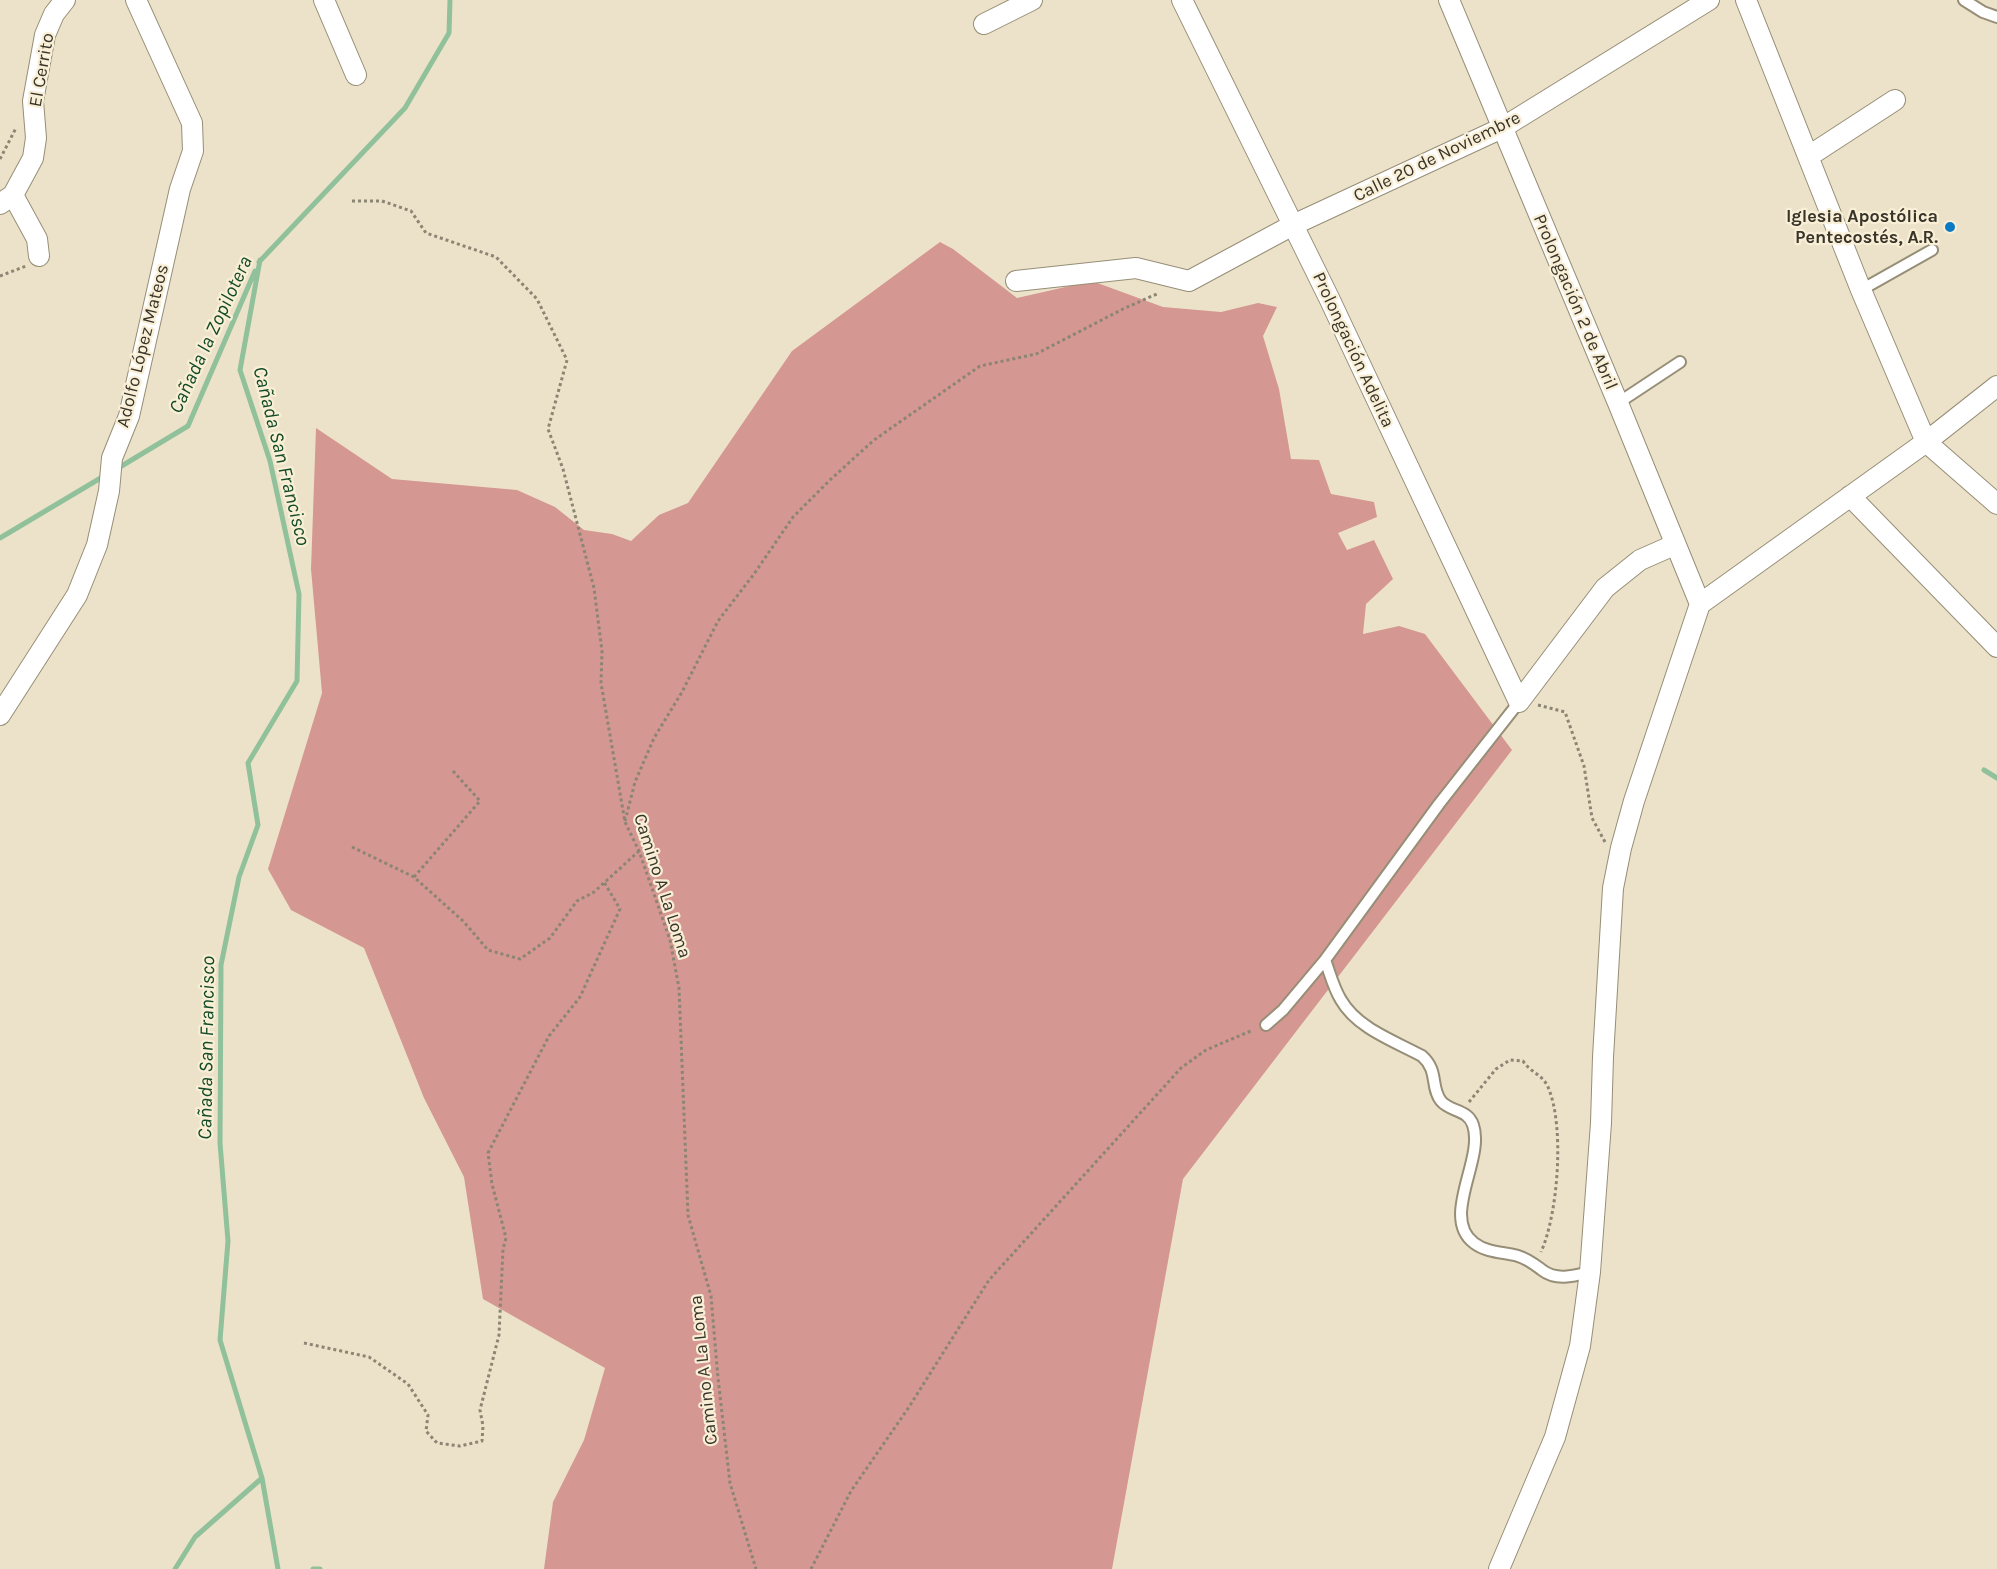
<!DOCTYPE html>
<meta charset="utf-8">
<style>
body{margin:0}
canvas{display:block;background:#ece2c9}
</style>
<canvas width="1997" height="1569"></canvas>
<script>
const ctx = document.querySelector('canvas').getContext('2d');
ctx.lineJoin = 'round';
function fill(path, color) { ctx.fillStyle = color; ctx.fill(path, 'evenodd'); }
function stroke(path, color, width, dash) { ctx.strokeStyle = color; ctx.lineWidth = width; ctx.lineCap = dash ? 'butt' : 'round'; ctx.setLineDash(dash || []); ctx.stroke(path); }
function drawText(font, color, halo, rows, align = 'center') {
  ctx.font = font + ' Karla,sans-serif'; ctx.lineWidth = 4.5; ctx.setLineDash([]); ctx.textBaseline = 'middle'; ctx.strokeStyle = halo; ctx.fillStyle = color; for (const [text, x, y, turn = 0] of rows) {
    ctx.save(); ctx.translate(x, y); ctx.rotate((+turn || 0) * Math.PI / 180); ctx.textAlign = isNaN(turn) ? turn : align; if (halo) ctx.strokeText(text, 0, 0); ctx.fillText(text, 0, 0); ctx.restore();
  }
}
fill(new Path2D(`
 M 940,242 L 953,249 L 1017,298 L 1092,281 L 1163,307 L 1221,312 L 1258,303 L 1277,307 L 1263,336 L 1279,389 L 1291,459 L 1319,460 L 1331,494 L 1374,502 L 1377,517 L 1338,533 L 1347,550 L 1374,540 L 1393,579 L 1366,604 L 1363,634 L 1399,626 L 1425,634 L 1512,750 L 1183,1179 L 1112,1569 L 544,1569 L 553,1502 L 584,1440 L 605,1368 L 483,1299 L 464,1177 L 424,1098 L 364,948 L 291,910 L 268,869 L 322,693 L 311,569 L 316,428 L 392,479 L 517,490 L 555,507 L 584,530 L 612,534 L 631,541 L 659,515 L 688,503 L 792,351 Z`), '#d59792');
stroke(new Path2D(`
 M 260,260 L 240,370 L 270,461 L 299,594 L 297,681 L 248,763 L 258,825 L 239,877 L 221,965 L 220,1143 L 228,1241 L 220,1340 L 262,1478 L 278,1569
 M 259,262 L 405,108 L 449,33 L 450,0
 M 115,470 L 188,426 L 255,271
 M 0,538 L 104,476
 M 1984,770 L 1997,778
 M 175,1569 L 195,1537 L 262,1478
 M 313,1569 L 320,1569`), '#90c19b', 5);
const lane = new Path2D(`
 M 1964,0 L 1983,12 L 1997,17
 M 1861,290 L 1932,250
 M 1618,403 L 1680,362
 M 1325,960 C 1330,973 1333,987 1341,1000 C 1357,1028 1394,1041 1422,1056 C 1439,1071 1430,1087 1441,1101 C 1450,1112 1468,1109 1473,1125 C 1485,1159 1440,1217 1474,1243 C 1487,1253 1504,1252 1518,1256 C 1528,1259 1534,1264 1542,1270 C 1556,1281 1574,1276 1590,1272
 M 1266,1025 L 1283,1010 L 1325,960 L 1439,804 L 1519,702`);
const street = new Path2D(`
 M 324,0 L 356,75
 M 1182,0 L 1329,298 L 1519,702 L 1605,588 L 1640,560 L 1674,545
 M 1449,0 L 1618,403 L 1700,604
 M 1746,0 L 1861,290 L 1926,442 L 1997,504
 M 984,24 L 1032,0
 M 1809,156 L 1895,100
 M 13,195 L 37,239 L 39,256
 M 0,204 L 13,195 L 33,158 L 36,138 L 33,101 L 45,35 L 54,14 L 65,0
 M 1016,281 L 1136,268 L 1189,281 L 1293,225 L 1502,128 L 1709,0
 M 1850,496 L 1997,647
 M 0,715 L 77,595 L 97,545 L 109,491 L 112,458 L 129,416 L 180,189 L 193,151 L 192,123 L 136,0
 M 1499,1569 L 1555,1437 L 1580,1346 L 1590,1272 L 1601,1123 L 1603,1057 L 1613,888 L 1621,848 L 1634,801 L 1700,604 L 1926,442 L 1997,386`);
stroke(lane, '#978e77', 14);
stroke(street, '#978e77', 22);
stroke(new Path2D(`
 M 0,159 L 16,128
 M 352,201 L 382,201 L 411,211 L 426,233 L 496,257 L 537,299 L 567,360 L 548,429 L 563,469 L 594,588 L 602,651 L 601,683 L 625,822 L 639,851 L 670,940 L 679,988 L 688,1215 L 711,1296 L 718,1378 L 730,1483 L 756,1569
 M 0,276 L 26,266
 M 1538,705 L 1565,712 L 1584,766 L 1592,818 L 1605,842
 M 625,821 L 635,782 L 654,738 L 682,692 L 718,621 L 754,574 L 793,517 L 831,479 L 874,440 L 980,366 L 1036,354 L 1123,309 L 1159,293
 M 352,847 L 414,877 L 464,922 L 488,950 L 520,959 L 550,938 L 577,901 L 594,892 L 639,851
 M 414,877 L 480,801 L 453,771
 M 1469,1102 L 1496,1069 L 1510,1060 L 1523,1061 C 1530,1072 1543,1075 1548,1087 C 1565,1126 1558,1214 1541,1252
 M 304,1343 L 369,1357 L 408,1384 L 428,1415 L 426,1431 L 437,1443 L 460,1446 L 482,1441 L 483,1426 L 480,1410 L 499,1335 L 503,1249 L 506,1238 L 492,1184 L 488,1153 L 549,1036 L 580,997 L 620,909 L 604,882
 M 811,1569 L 851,1491 L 909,1407 L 989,1280 L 1181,1068 L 1206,1050 L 1253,1030`), '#8c8574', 3, [3, 3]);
stroke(lane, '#fff', 10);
stroke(street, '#fff', 20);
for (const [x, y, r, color] of [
 [1950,227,6,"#087bc4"]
]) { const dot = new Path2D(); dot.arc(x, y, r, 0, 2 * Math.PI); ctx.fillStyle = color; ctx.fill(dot); stroke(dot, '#f9efd6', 2); }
drawText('18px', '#38342a', '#f9efd6', [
 ["El Cerrito",42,70,-80],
 ["Calle 20 de Noviembre",1437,157,-26],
 ["Prolongación 2 de Abril",1575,302,67],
 ["Adolfo López Mateos",143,346,-76],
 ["Prolongación Adelita",1353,350,65],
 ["Camino A La Loma",662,886,72],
 ["Camino A La Loma",704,1370,-96]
]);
drawText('bold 18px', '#38342a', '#f9efd6', [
 ["Iglesia Apostólica",1938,217],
 ["Pentecostés, A.R.",1938,238]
], 'right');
drawText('italic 20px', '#134b27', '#f9efd6', [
 ["Cañada la Zopilotera",211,335,-65],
 ["Cañada San Francisco",281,456,76],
 ["Cañada San Francisco",207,1048,-89]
]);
</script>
